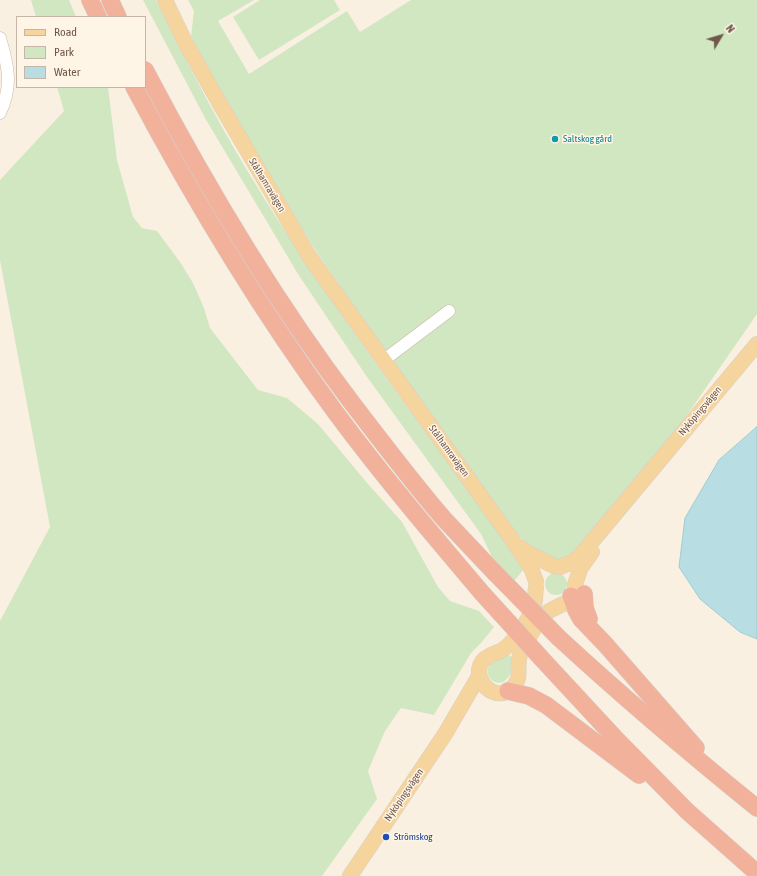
<!DOCTYPE html>
<meta charset="utf-8">
<style>
body{margin:0}
#map{position:relative;width:757px;height:876px;overflow:hidden;background:#faf0e1;font-family:"Asap Condensed",sans-serif}
canvas{display:block}
.legend{position:absolute;left:16px;top:16px;width:130px;height:72px;box-sizing:border-box;background:#fef5e7;border:1px solid #c5b6a8;margin:0;padding:5px 7px;list-style:none;font-size:12px;color:#70574a}
.legend li{display:flex;align-items:center;gap:8px;height:20px}
.legend b{width:20px;border:1px solid #c5b6a8}
.north{position:absolute;left:701px;top:16px;width:40px;height:40px;-webkit-text-stroke:3px #fef5e7;paint-order:stroke;rotate:52deg;font-size:11px;font-weight:700;line-height:16px;text-align:center;color:#70574a}
.north::after{content:'';display:block;margin:auto;width:14px;height:18px;background:#70574a;clip-path:polygon(50% 0,100% 100%,50% 72%,0 100%)}
</style>
<div id="map">
<canvas width="757" height="876"></canvas>
<ul class="legend">
<li><b style="height:5px;background:#f6d49d"></b>Road</li>
<li><b style="height:11px;background:#d1e7c1"></b>Park</li>
<li><b style="height:11px;background:#b8dde2"></b>Water</li>
</ul>
<div class="north">N</div>
</div>
<script>
const ctx = document.querySelector('canvas').getContext('2d');
ctx.lineJoin = 'round';
function fill(path, color) { ctx.fillStyle = color; ctx.fill(path, 'evenodd'); }
function stroke(path, color, width, dash) { ctx.strokeStyle = color; ctx.lineWidth = width; ctx.lineCap = dash ? 'butt' : 'round'; ctx.setLineDash(dash || []); ctx.stroke(path); }
function drawText(font, color, halo, rows, align = 'center') {
  ctx.font = font + ' "Asap Condensed",sans-serif'; ctx.lineWidth = 3; ctx.setLineDash([]); ctx.textBaseline = 'middle'; ctx.strokeStyle = halo; ctx.fillStyle = color; for (const [text, x, y, turn = 0] of rows) {
    ctx.save(); ctx.translate(x, y); ctx.rotate((+turn || 0) * Math.PI / 180); ctx.textAlign = isNaN(turn) ? turn : align; if (halo) ctx.strokeText(text, 0, 0); ctx.fillText(text, 0, 0); ctx.restore();
  }
}
fill(new Path2D(`
 M 31,0 L 69,0 L 76,17 L 36,17 Z
 M 143,0 L 156,0 C 189,67 224,134 264,198 C 344,326 437,445 524,569 L 514,581 L 492,557 L 481,534 L 367,377 L 298,274 L 205,118 Z
 M 188,0 L 254,0 L 218,21 L 249,74 L 347,11 L 360,32 L 411,0 L 757,0 L 757,314 L 667,444 L 576,554 C 572,556 566,560 561,560 C 543,561 531,547 519,536 L 384,349 L 318,254 L 284,201 L 226,102 L 191,36 L 194,11 Z
 M 260,0 L 334,0 L 340,10 L 259,60 L 233,17 Z
 M 57,87 L 108,87 L 117,160 L 133,217 L 142,228 L 157,231 L 180,262 L 193,283 L 204,308 L 210,328 L 258,390 L 287,398 L 318,424 L 368,484 L 402,522 L 438,587 L 450,601 L 479,611 L 494,627 L 481,643 L 471,653 L 434,715 L 401,708 L 385,731 L 368,771 L 377,799 L 322,876 L 0,876 L 0,621 L 50,527 L 0,260 L 0,180 L 64,111 Z
 M545 584a11 11 0 1 1 22 0a11 11 0 1 1-22 0Z
 M 508,655 L 512,657 C 514,663 513,666 511,672 C 502,695 479,676 491,663 C 496,659 503,657 508,655 Z`), '#d1e7c1');
const water = new Path2D(`
 M 757,427 L 757,639 L 740,632 L 700,599 L 679,567 L 685,518 L 719,460 Z`);
fill(water, '#b8dde2');
stroke(water, '#9eccd3', 1);
const minor = new Path2D(`
 M 0,38 C 8,65 13,86 0,113
 M 384,360 L 449,311`);
const major = new Path2D(`
 M 165,0 L 185,42 L 220,104 L 309,256 L 513,541 L 531,568 L 536,581
 M 520,547 L 526,552 L 554,566
 M 560,567 L 572,562 L 579,557 L 757,344
 M 575,585 L 580,569 L 592,552
 M 536,587 C 535,593 536,602 533,608 C 529,619 515,641 505,648 C 501,652 494,653 489,656 C 464,669 491,707 512,688 C 522,679 517,670 519,659 C 520,651 538,621 544,615 C 549,610 557,607 563,604
 M 350,876 L 445,734 L 479,676`);
const highway = new Path2D(`
 M 90,0 L 98,17
 M 110,0 L 118,17
 M 145,70 C 206,186 273,299 352,403 C 382,442 412,482 444,519 C 461,537 478,555 495,573
 M 134,87 C 194,200 260,310 336,413 C 382,475 432,534 482,593
 M 584,594 L 585,608 L 589,619
 M 571,596 L 576,610 L 581,619 L 605,644 L 696,748
 M 559,638 C 623,697 689,753 757,808
 M 542,659 L 618,741 L 687,811 L 757,873
 M 508,691 L 529,696 L 546,705 L 639,775`);
stroke(minor, '#cab8a9', 13);
stroke(major, '#d7d0cc', 16);
stroke(highway, '#d7d0cc', 18);
stroke(minor, '#fff', 12);
stroke(major, '#f6d49d', 15);
stroke(highway, '#f1b19b', 17);
const highwayBridge = new Path2D(`
 M 495,573 L 559,638
 M 482,593 L 542,659`);
stroke(highwayBridge, '#d7d0cc', 18, []);
stroke(highwayBridge, '#f1b19b', 17);
for (const [x, y, r, color] of [
 [555,139,4,"#0f9aa8"],
 [386,837,4,"#1a4fb4"]
]) { const dot = new Path2D(); dot.arc(x, y, r, 0, 2 * Math.PI); ctx.fillStyle = color; ctx.fill(dot); stroke(dot, '#fef5e7', 1.5); }
drawText('10px', '#0d838f', '#fef5e7', [
 ["Saltskog gård",563,139]
], 'left');
drawText('10px', '#70574a', '#fef5e7', [
 ["Stålhamravägen",267,185,59],
 ["Nyköpingsvägen",700,411,-50],
 ["Stålhamravägen",449,451,54],
 ["Nyköpingsvägen",404,795,-56]
]);
drawText('10px', '#164399', '#fef5e7', [
 ["Strömskog",394,837]
], 'left');
</script>
